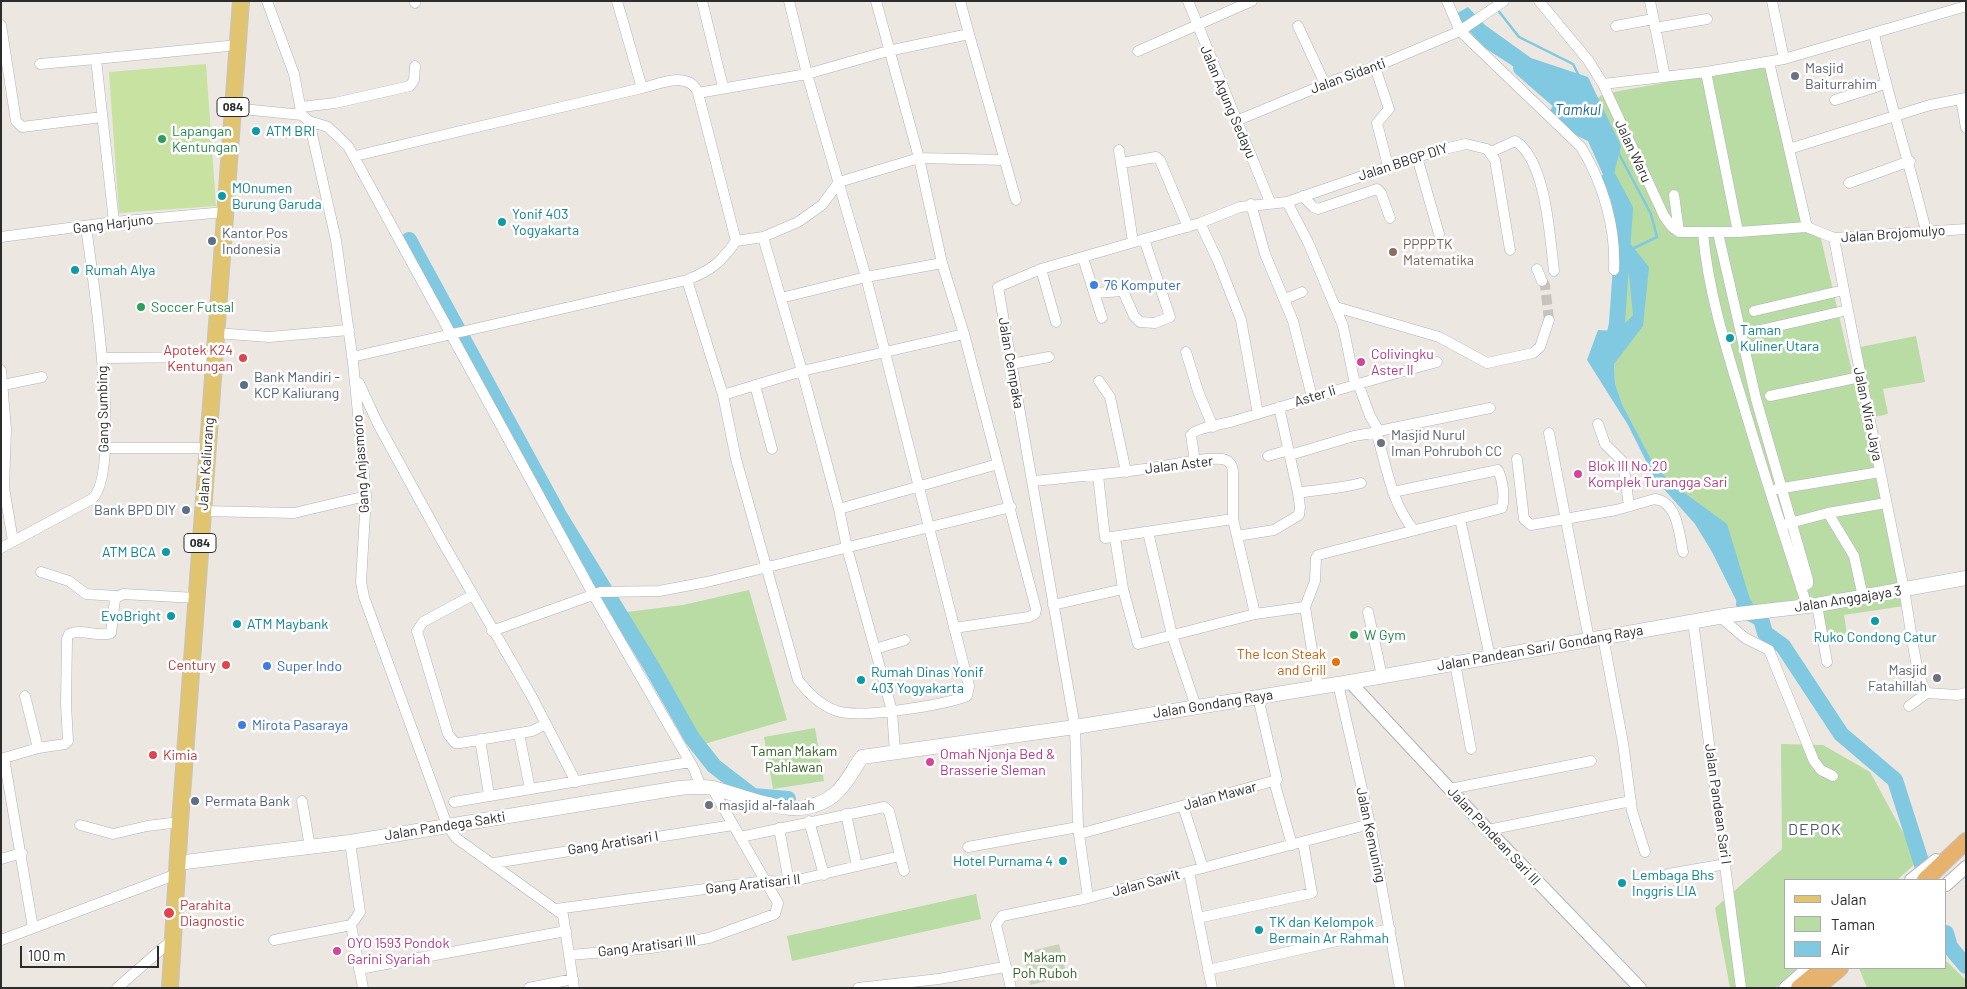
<!DOCTYPE html>
<style>
body{margin:0}
#map{position:relative;width:1967px;height:989px;overflow:hidden;background:#ece7e0;font-family:Barlow,sans-serif}
canvas{display:block}
.frame{position:absolute;inset:0;border:2px solid #2c2c2c;pointer-events:none}
.legend{position:absolute;left:1784px;top:879px;width:162px;height:90px;box-sizing:border-box;background:#fff;border:1px solid #ababab;margin:0;padding:6px 9px;list-style:none;font-size:15px;color:#2c2c2c}
.legend li{display:flex;align-items:center;gap:10px;height:25px}
.legend b{width:25px;border:1px solid #ababab}
.scale{position:absolute;left:20px;top:946px;width:139px;height:22px;box-sizing:border-box;border:2px solid #2c2c2c;border-top:0;padding-left:6px;font-size:15px;line-height:18px;white-space:nowrap;color:#2c2c2c;-webkit-text-stroke:4px #fff;paint-order:stroke}
</style>
<div id="map">
<canvas width="1967" height="989"></canvas>
<div class="frame"></div>
<ul class="legend">
<li><b style="height:6px;background:#e1c470"></b>Jalan</li>
<li><b style="height:14px;background:#b8dca3"></b>Taman</li>
<li><b style="height:14px;background:#80c9e1"></b>Air</li>
</ul>
<div class="scale">100 m</div>
</div>
<script>
const ctx = document.querySelector('canvas').getContext('2d');
ctx.lineJoin = 'round';
function fill(path, color) { ctx.fillStyle = color; ctx.fill(path, 'evenodd'); }
function stroke(path, color, width, dash) { ctx.strokeStyle = color; ctx.lineWidth = width; ctx.lineCap = dash ? 'butt' : 'round'; ctx.setLineDash(dash || []); ctx.stroke(path); }
function drawText(font, color, halo, rows, align = 'center') {
  ctx.font = font + ' Barlow,sans-serif'; ctx.lineWidth = 5; ctx.setLineDash([]); ctx.textBaseline = 'middle'; ctx.strokeStyle = halo; ctx.fillStyle = color; for (const [text, x, y, turn = 0] of rows) {
    ctx.save(); ctx.translate(x, y); ctx.rotate((+turn || 0) * Math.PI / 180); ctx.textAlign = isNaN(turn) ? turn : align; if (halo) ctx.strokeText(text, 0, 0); ctx.fillText(text, 0, 0); ctx.restore();
  }
}
fill(new Path2D(`
 M 1766,64 L 1806,227 L 1819,230 L 1870,449 L 1899,588 L 1805,605 L 1748,612 L 1733,545 L 1655,468 L 1622,404 L 1615,383 L 1614,364 L 1625,209 L 1576,116 L 1603,94 Z
 M 1916,336 L 1925,382 L 1883,389 L 1888,414 L 1869,418 L 1855,348 Z
 M 749,590 L 787,720 L 694,747 L 627,612 L 683,605 Z
 M 1902,594 L 1904,606 L 1844,615 L 1847,634 L 1820,638 L 1815,608 Z
 M 815,728 L 824,781 L 773,789 L 764,737 Z
 M 1781,744 L 1823,745 L 1870,772 L 1912,849 L 1916,863 L 1897,880 L 1786,880 L 1786,968 L 1797,968 L 1775,988 L 1730,988 L 1715,908 L 1782,849 Z
 M 976,894 L 981,919 L 792,961 L 787,936 Z
 M 1946,961 L 1966,980 L 1966,988 L 1867,988 L 1859,968 L 1946,968 Z`), '#b8dca3');
fill(new Path2D(`
 M 1059,944 L 1067,976 L 1030,985 L 1023,953 Z`), '#c7d4b9');
fill(new Path2D(`
 M 206,64 L 216,206 L 119,213 L 109,72 Z`), '#c7e2a1');
fill(new Path2D(`
 M 1468,7 L 1485,25 L 1531,58 L 1588,77 L 1621,146 L 1614,174 L 1625,237 L 1649,267 L 1643,326 L 1614,364 L 1615,383 L 1622,404 L 1655,467 L 1679,489 L 1727,524 L 1757,622 L 1746,620 L 1712,552 L 1695,524 L 1655,479 L 1628,425 L 1587,360 L 1598,330 L 1618,331 L 1633,315 L 1629,275 L 1615,233 L 1609,188 L 1588,141 L 1565,130 L 1548,114 L 1559,96 L 1485,48 L 1454,15 Z`), '#80c9e1');
stroke(new Path2D(`
 M 1497,9 L 1519,37 L 1573,64 L 1579,76
 M 1618,152 L 1651,214 L 1657,237 L 1632,249`), '#80c9e1', 2.5);
stroke(new Path2D(`
 M 1521,68 L 1574,114
 M 1609,179 L 1625,209 L 1617,323 L 1611,353
 M 409,240 L 560,517 L 650,664 L 692,738 L 714,766 L 753,796 L 788,799
 M 1744,604 L 1748,612 L 1761,619 L 1765,633 L 1783,646 L 1841,734 L 1895,780 L 1927,880
 M 1946,933 L 1950,947 L 1966,966`), '#80c9e1', 16);
stroke(new Path2D(`
 M 1542,281 L 1545,285 L 1549,320`), '#c6c2bc', 10, [10, 5]);
const minor = new Path2D(`
 M 267,1 L 294,74 L 301,111
 M 617,1 L 642,88
 M 702,1 L 723,87
 M 789,1 L 807,74 L 888,51 L 969,34 L 960,1
 M 876,1 L 919,158 L 1005,160
 M 1188,1 L 1270,202
 M 1447,1 L 1460,31 L 1581,147 C 1603,183 1616,227 1614,270
 M 1539,1 L 1588,60 L 1603,84 L 1664,216 L 1672,227 L 1679,232 L 1738,232 L 1807,227 L 1834,238 L 1966,229
 M 1650,1 L 1665,77
 M 1772,1 L 1784,59
 M 415,3 L 415,1
 M 1,25 L 16,121 L 22,127 L 102,117
 M 1298,26 L 1325,84
 M 1616,26 L 1653,19
 M 1655,28 L 1707,19
 M 969,34 L 1016,200
 M 1874,34 C 1889,100 1910,165 1926,231
 M 1138,51 L 1252,1
 M 1769,62 L 1807,227
 M 40,64 L 96,59
 M 1375,67 L 1389,109 L 1377,123 L 1388,166
 M 1706,72 L 1738,232
 M 1603,84 L 1706,72 L 1784,59 L 1966,6
 M 1961,99 L 1966,128
 M 1835,100 L 1885,84
 M 301,107 L 335,103 L 410,86 L 414,80 L 415,66
 M 233,108 L 302,115 L 309,121 L 328,127 L 348,146 L 593,594 L 694,769 L 701,787
 M 309,121 L 336,240 L 353,362 L 366,496 L 361,582 L 364,597 L 447,825 L 456,838 L 563,915 L 574,988
 M 1236,121 L 1335,80 L 1375,67 L 1460,31 L 1504,1
 M 1789,149 L 1930,105 L 1966,98
 M 1119,150 L 1133,242
 M 1491,152 L 1515,141 C 1546,159 1550,238 1554,271
 M 1417,157 L 1439,234
 M 1122,163 L 1156,157 L 1160,160 L 1188,227
 M 1849,183 L 1910,161
 M 1674,195 L 1679,232
 M 1303,196 L 1313,207 L 1318,209 L 1377,189 L 1381,193 L 1390,218
 M 1287,202 L 1308,242 L 1343,326 L 1355,384
 M 1251,204 L 1265,254 L 1293,321 L 1312,397
 M 114,222 L 96,59 L 238,45
 M 1200,223 L 1218,261 L 1241,320 L 1258,414
 M 1703,233 C 1708,290 1725,345 1742,400 C 1762,469 1785,537 1807,606
 M 1718,233 L 1756,399 L 1808,580 L 1808,584 L 1801,588
 M 1,237 L 114,222 L 225,212
 M 763,237 L 802,371 L 839,509 L 847,548 L 892,711 L 895,752
 M 1834,238 C 1856,356 1881,473 1904,590 C 1909,613 1915,678 1927,693
 M 736,241 L 763,237 L 798,222 L 822,205 L 839,182 L 919,158 L 942,263 L 964,334 L 1036,609 L 1035,614 L 1029,617 L 954,628
 M 1083,258 L 1102,318
 M 1041,269 L 1056,322
 M 1537,269 L 1542,281
 M 687,280 L 723,395 L 736,459 L 798,680 C 808,693 822,706 837,711 C 861,719 943,705 967,696 L 969,686 L 866,277 L 807,74 L 698,93
 M 1094,293 L 1123,291 L 1134,316 L 1140,322 L 1155,323 L 1170,317 L 1144,239
 M 781,298 L 866,277 L 942,263
 M 1285,299 L 1302,292
 M 1336,307 L 1439,337 L 1487,363 L 1533,353 L 1540,347 L 1549,320
 M 1754,311 L 1844,290
 M 1756,331 L 1848,310
 M 216,333 L 269,337 L 349,330
 M 1186,352 L 1198,391 L 1213,427
 M 352,357 L 687,280 C 712,270 721,262 736,241 L 698,93 C 690,70 660,84 642,88 L 355,156
 M 103,358 L 215,357
 M 1011,364 L 1049,357
 M 1,370 L 6,429 L 4,488 L 13,541
 M 1099,381 L 1110,397 L 1126,472
 M 359,383 L 378,424 L 442,541 L 532,697 L 576,782
 M 1358,383 L 1370,416 L 1379,431
 M 3,385 L 42,377
 M 755,385 L 772,449
 M 723,395 L 802,371 L 964,334
 M 1770,396 L 1860,377
 M 1598,424 L 1605,444 L 1623,462 L 1629,506
 M 1379,431 L 1490,408
 M 1379,431 L 1377,435 C 1387,467 1391,503 1414,530
 M 1549,433 L 1589,639
 M 105,448 L 208,448
 M 1290,455 L 1354,436 L 1378,432
 M 1268,456 L 1289,450
 M 1517,459 L 1524,519 L 1531,525 L 1616,510 L 1655,499 C 1678,502 1679,534 1683,552
 M 1195,462 L 1191,435 C 1195,428 1224,424 1234,421 C 1301,401 1369,380 1437,362
 M 1098,475 L 1105,538 L 1233,519
 M 1034,481 C 1071,477 1108,474 1145,469 C 1168,466 1200,457 1222,459 C 1230,460 1233,466 1233,473 L 1233,519 L 1255,614
 M 1777,489 L 1880,472
 M 1298,493 C 1319,489 1340,489 1361,483
 M 839,509 L 998,464
 M 203,511 L 294,513 L 366,496
 M 1828,513 L 1854,556 L 1863,597
 M 1460,519 L 1490,657
 M 1786,524 L 1828,513 L 1886,503
 M 1148,532 L 1172,635 L 1196,707
 M 1237,536 L 1274,530 L 1299,515 L 1300,507 L 1298,493 L 1279,407
 M 1115,538 L 1123,589 L 1138,644 L 1255,614 L 1305,607
 M 1,548 L 92,499 C 123,472 92,271 86,227
 M 41,572 L 69,581 L 86,594 L 116,596
 M 473,595 L 423,622 L 417,631 L 448,734 L 455,743 L 460,743 L 532,731 L 546,724
 M 1053,605 L 1123,589
 M 1817,605 L 1827,662
 M 1368,612 L 1382,676
 M 1719,616 L 1745,638 L 1769,650 L 1814,761 L 1821,770 L 1833,776
 M 1693,621 L 1741,988
 M 492,631 L 601,592 L 659,591 L 707,582 L 1011,507
 M 1603,637 L 1623,743 L 1632,811 L 1645,852
 M 875,649 L 905,640
 M 1455,663 L 1471,749
 M 1338,684 L 1370,824 L 1400,988
 M 1318,687 L 1305,607 L 1315,581 L 1316,558 L 1318,555 L 1498,509 L 1502,508 C 1505,497 1503,481 1498,470 L 1393,492
 M 1927,693 L 1957,695 L 1966,693
 M 25,696 L 38,748
 M 1909,706 L 1927,693
 M 519,734 L 530,789
 M 480,739 L 489,795
 M 4,758 L 33,928
 M 1,759 L 38,748 L 65,744 L 68,741 L 66,704 L 67,639 L 69,634 C 83,628 98,638 111,633 L 115,599 L 123,594 L 196,598
 M 1274,781 L 1292,845
 M 1450,789 L 1591,761
 M 302,801 L 310,847
 M 454,802 L 690,762
 M 1183,806 L 1203,868
 M 846,814 L 857,866
 M 809,821 L 824,875
 M 80,825 L 113,834 L 147,826 L 180,822
 M 779,828 L 789,882
 M 1488,830 L 1631,801
 M 1079,834 L 1277,780 L 1258,697
 M 740,837 L 884,807 L 889,811 L 904,871
 M 350,842 L 360,912 L 351,925
 M 968,847 L 1078,827
 M 1,859 L 22,853
 M 494,863 L 733,825
 M 1189,872 L 1212,988
 M 1668,874 L 1726,864
 M 1088,898 L 1078,827 L 1075,727 L 998,287 L 1041,269 L 1200,223 L 1240,207 L 1287,202 L 1435,151 L 1466,144 L 1487,149 L 1495,160 L 1510,250
 M 556,909 L 765,881 L 789,882 L 900,856
 M 1198,918 L 1312,893 L 1303,842
 M 1,940 L 177,874
 M 274,940 L 351,925 L 363,988
 M 570,955 L 651,948 L 709,938 L 775,914 L 778,903 L 712,788
 M 359,969 L 566,931
 M 1208,970 L 1390,929
 M 117,988 L 173,939
 M 529,988 L 573,979
 M 858,988 L 939,979 L 1004,967
 M 1011,988 L 996,925 L 1002,916 L 1088,898 L 1370,824`);
const tertiary = new Path2D(`
 M 1350,682 L 1488,830 L 1640,988
 M 1911,880 L 1936,860
 M 1946,885 L 1966,867
 M 1785,988 L 1808,968`);
const secondary = new Path2D(`
 M 177,863 L 350,842 L 679,788 C 690,787 703,786 713,788 C 752,798 799,824 835,794 C 847,784 853,769 862,757 L 1075,727 L 1350,682 L 1730,615 L 1817,605 L 1966,578`);
const primary = new Path2D(`
 M 170,988 L 180,822 L 241,1`);
const trunk = new Path2D(`
 M 1925,880 L 1966,841
 M 1799,988 L 1823,968
 M 1816,988 L 1840,968`);
stroke(minor, '#b1b2bb', 11);
stroke(tertiary, '#b1b2bb', 14);
stroke(secondary, '#b1b2bb', 15);
stroke(primary, '#c4c4c4', 18);
stroke(trunk, '#c4c4c4', 18);
stroke(minor, '#fff', 10);
stroke(tertiary, '#fff', 12);
stroke(secondary, '#fff', 14);
stroke(primary, '#e1c470', 16);
stroke(trunk, '#e6b26e', 16);
for (const [x, y, r, color] of [
 [1795,76,5,"#6b7280"],
 [256,131,5,"#0f9aa8"],
 [162,139,5,"#2e9e5b"],
 [222,196,5,"#0f9aa8"],
 [502,222,5,"#0f9aa8"],
 [212,241,5,"#5c6f8a"],
 [1393,252,5,"#8d6e63"],
 [75,270,5,"#0f9aa8"],
 [1094,285,5,"#3f7fe0"],
 [141,307,5,"#2e9e5b"],
 [1730,338,5,"#0f9aa8"],
 [243,358,5,"#e0444e"],
 [1361,362,5,"#d1479c"],
 [244,385,5,"#5c6f8a"],
 [1381,443,5,"#6b7280"],
 [1578,474,5,"#d1479c"],
 [186,510,5,"#5c6f8a"],
 [166,552,5,"#0f9aa8"],
 [171,616,5,"#0f9aa8"],
 [1875,621,5,"#0f9aa8"],
 [237,624,5,"#0f9aa8"],
 [1354,635,5,"#2e9e5b"],
 [1336,662,5,"#e8710a"],
 [226,665,5,"#e0444e"],
 [267,666,5,"#3f7fe0"],
 [1937,678,5,"#6b7280"],
 [861,680,5,"#0f9aa8"],
 [242,725,5,"#3f7fe0"],
 [153,755,5,"#e0444e"],
 [930,762,5,"#d1479c"],
 [195,801,5,"#5c6f8a"],
 [709,805,5,"#6b7280"],
 [1063,861,5,"#0f9aa8"],
 [1622,883,5,"#0f9aa8"],
 [169,913,6,"#e0444e"],
 [1259,930,5,"#0f9aa8"],
 [337,951,5,"#d1479c"]
]) { const dot = new Path2D(); dot.arc(x, y, r, 0, 2 * Math.PI); ctx.fillStyle = color; ctx.fill(dot); stroke(dot, '#fff', 2); }
for (const [x, y, w] of [
 [233,107,32],
 [200,543,32]
]) { const box = new Path2D(); box.roundRect(x - w / 2, y - 9.5, w, 19, 4); ctx.fillStyle = '#fff'; ctx.fill(box); stroke(box, '#2c2c2c', 1); }
drawText('bold 12px', '#2c2c2c', null, [
 ["084",233,107],
 ["084",200,543]
]);
drawText('14px', '#5b616d', '#fff', [
 ["Masjid",1805,68],
 ["Baiturrahim",1805,84],
 ["Masjid Nurul",1391,435],
 ["Iman Pohruboh CC",1391,451],
 ["Masjid",1927,670,"right"],
 ["Fatahillah",1927,686,"right"],
 ["masjid al-falaah",719,805]
], 'left');
drawText('14px', '#2c2c2c', '#fff', [
 ["Jalan Sidanti",1348,76,-20],
 ["Jalan Agung Sedayu",1228,102,67],
 ["Jalan Waru",1633,151,65],
 ["Jalan BBGP DIY",1403,162,-18],
 ["Gang Harjuno",113,224,-7],
 ["Jalan Brojomulyo",1893,234,-4],
 ["Jalan Cempaka",1011,363,80],
 ["Aster Ii",1315,396,-17],
 ["Gang Sumbing",103,409,-91],
 ["Jalan Wira Jaya",1868,414,78],
 ["Jalan Kaliurang",206,464,-86],
 ["Gang Anjasmoro",361,464,-94],
 ["Jalan Aster",1179,465,-7],
 ["Jalan Anggajaya 3",1848,599,-9],
 ["Jalan Pandean Sari/ Gondang Raya",1540,648,-10],
 ["Jalan Gondang Raya",1213,704,-9],
 ["Jalan Mawar",1220,796,-15],
 ["Jalan Pandean Sari I",1718,804,82],
 ["Jalan Pandega Sakti",445,826,-9],
 ["Jalan Kemuning",1371,835,78],
 ["Jalan Pandean Sari III",1494,836,47],
 ["Gang Aratisari I",613,843,-9],
 ["Jalan Sawit",1146,883,-15],
 ["Gang Aratisari II",753,884,-6],
 ["Gang Aratisari III",647,946,-7]
]);
drawText('14px', '#27864d', '#fff', [
 ["Lapangan",172,131],
 ["Kentungan",172,147],
 ["Soccer Futsal",151,307],
 ["W Gym",1364,635]
], 'left');
drawText('14px', '#0d838f', '#fff', [
 ["ATM BRI",266,131],
 ["MOnumen",232,188],
 ["Burung Garuda",232,204],
 ["Yonif 403",512,214],
 ["Yogyakarta",512,230],
 ["Rumah Alya",85,270],
 ["Taman",1740,330],
 ["Kuliner Utara",1740,346],
 ["ATM BCA",156,552,"right"],
 ["EvoBright",161,616,"right"],
 ["ATM Maybank",247,624],
 ["Ruko Condong Catur",1875,637,"center"],
 ["Rumah Dinas Yonif",871,672],
 ["403 Yogyakarta",871,688],
 ["Hotel Purnama 4",1053,861,"right"],
 ["Lembaga Bhs",1632,875],
 ["Inggris LIA",1632,891],
 ["TK dan Kelompok",1269,922],
 ["Bermain Ar Rahmah",1269,938]
], 'left');
drawText('14px', '#4e5e75', '#fff', [
 ["Kantor Pos",222,233],
 ["Indonesia",222,249],
 ["Bank Mandiri -",254,377],
 ["KCP Kaliurang",254,393],
 ["Bank BPD DIY",176,510,"right"],
 ["Permata Bank",205,801]
], 'left');
drawText('14px', '#785e54', '#fff', [
 ["PPPPTK",1403,244],
 ["Matematika",1403,260]
], 'left');
drawText('14px', '#366cbe', '#fff', [
 ["76 Komputer",1104,285],
 ["Super Indo",277,666],
 ["Mirota Pasaraya",252,725]
], 'left');
drawText('14px', '#be3a42', '#fff', [
 ["Apotek K24",233,350],
 ["Kentungan",233,366],
 ["Century",216,665],
 ["Kimia",163,755,"left"],
 ["Parahita",180,905,"left"],
 ["Diagnostic",180,921,"left"]
], 'right');
drawText('14px', '#b23c85', '#fff', [
 ["Colivingku",1371,354],
 ["Aster II",1371,370],
 ["Blok III No.20",1588,466],
 ["Komplek Turangga Sari",1588,482],
 ["Omah Njonja Bed &",940,754],
 ["Brasserie Sleman",940,770],
 ["OYO 1593 Pondok",347,943],
 ["Garini Syariah",347,959]
], 'left');
drawText('14px', '#c56008', '#fff', [
 ["The Icon Steak",1326,654],
 ["and Grill",1326,670]
], 'right');
drawText('14px', '#326124', '#fff', [
 ["Taman Makam",794,751],
 ["Pahlawan",794,767],
 ["Makam",1045,957],
 ["Poh Ruboh",1045,973]
]);
drawText('italic 15px', '#1e6a8e', '#fff', [
 ["Tamkul",1578,110]
]);
ctx.letterSpacing = '1px';
drawText('16px', '#515978', '#fff', [
 ["DEPOK",1815,830]
]);
ctx.letterSpacing = '0px';
</script>
